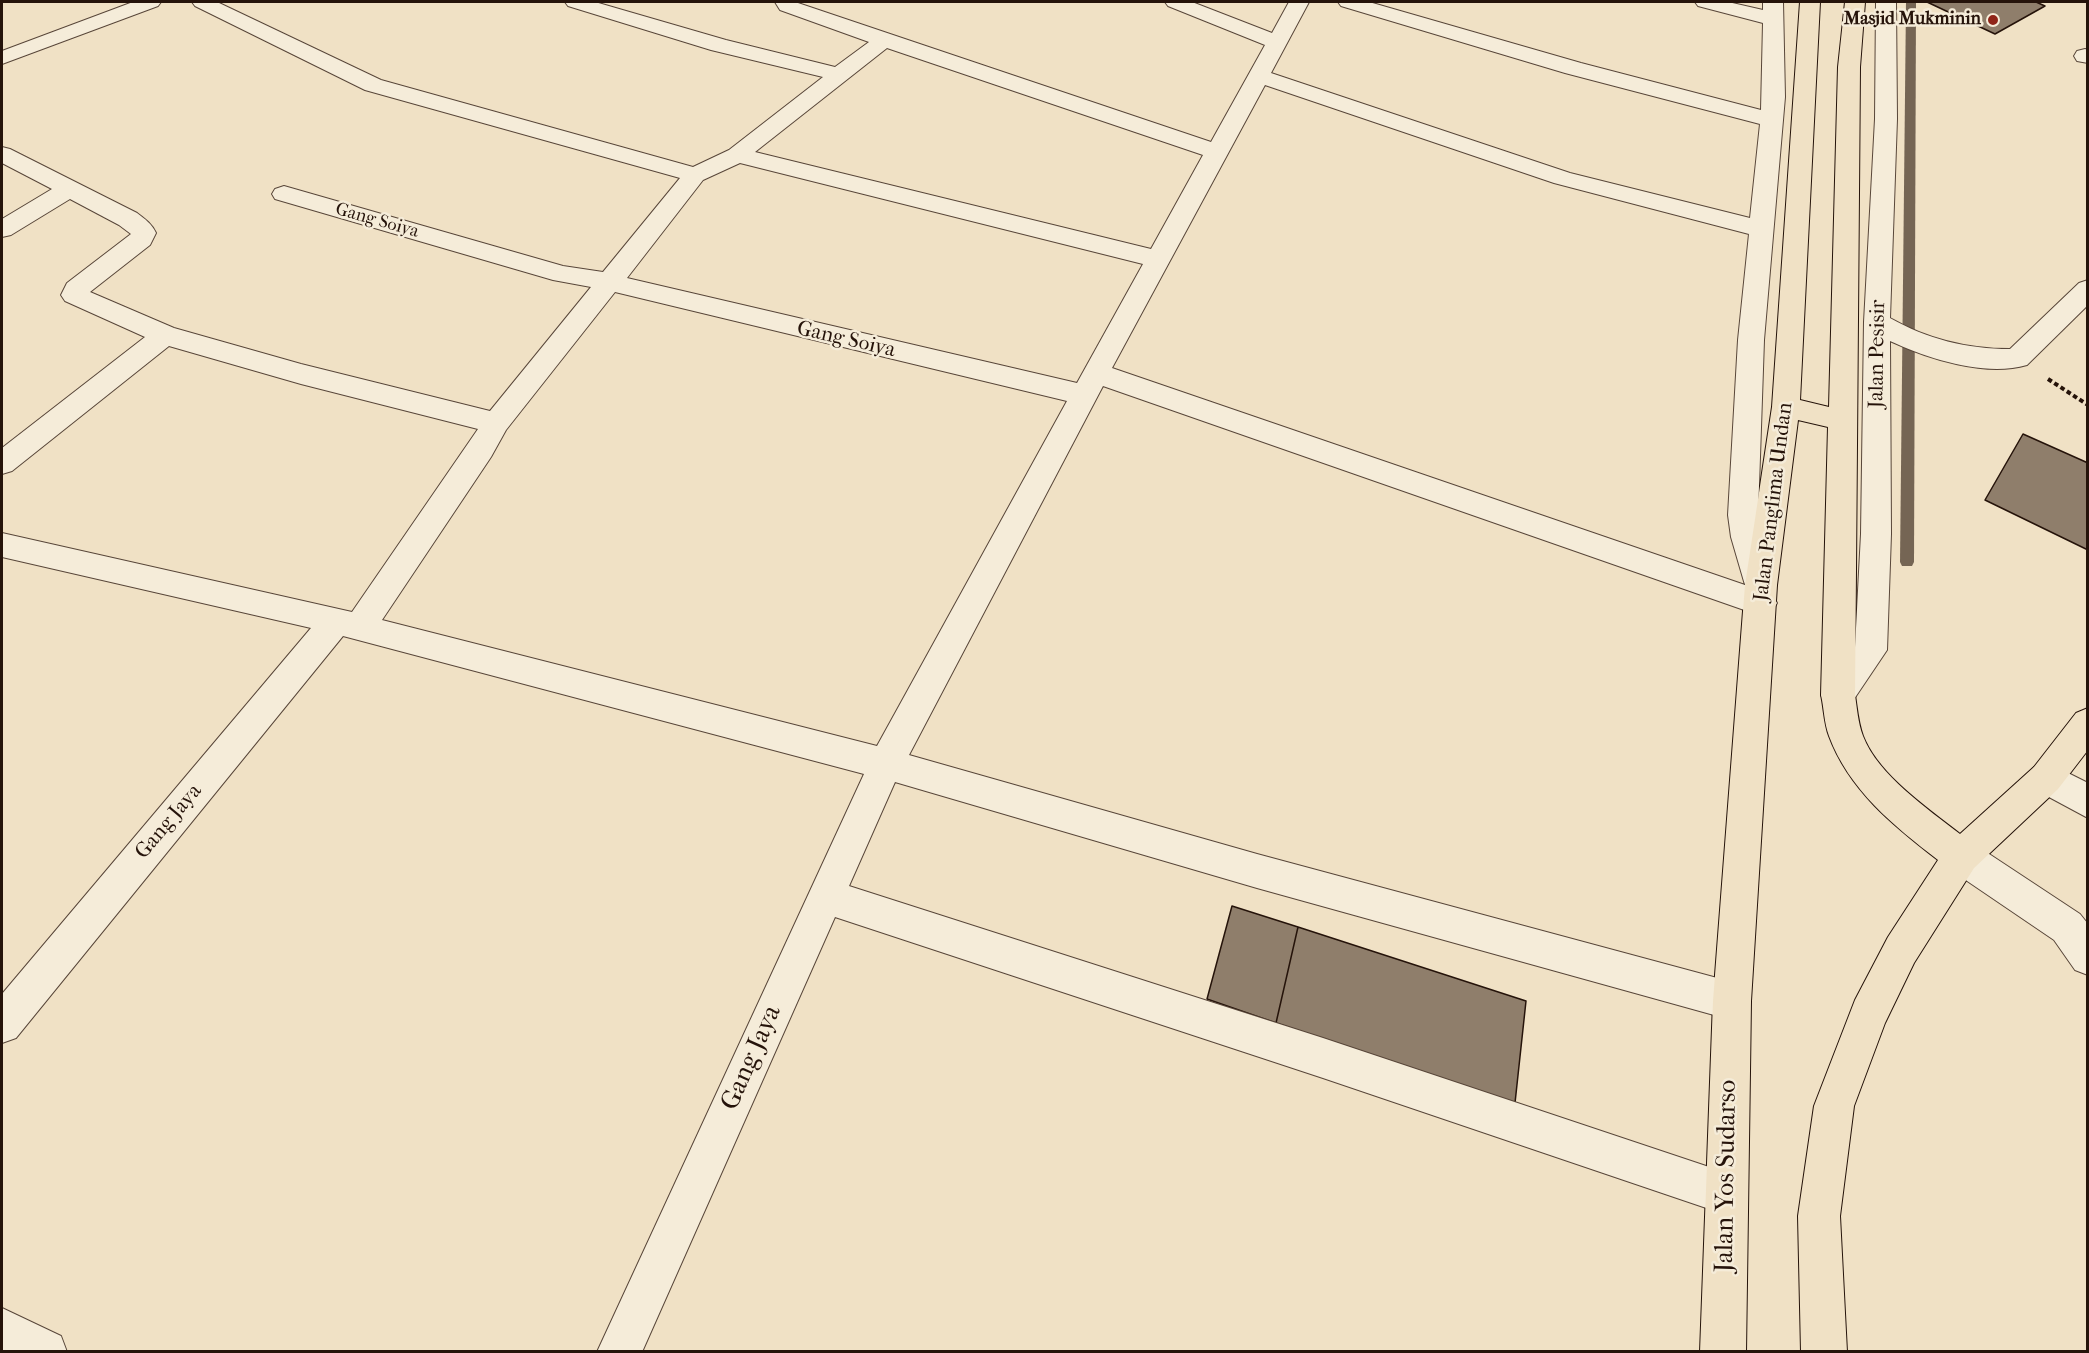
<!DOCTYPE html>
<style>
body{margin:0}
#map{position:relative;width:2089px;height:1353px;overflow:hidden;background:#f0e1c5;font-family:"IM FELL French Canon",serif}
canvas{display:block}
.frame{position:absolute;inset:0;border:3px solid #25130a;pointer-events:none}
</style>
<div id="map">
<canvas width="2089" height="1353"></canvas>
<div class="frame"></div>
</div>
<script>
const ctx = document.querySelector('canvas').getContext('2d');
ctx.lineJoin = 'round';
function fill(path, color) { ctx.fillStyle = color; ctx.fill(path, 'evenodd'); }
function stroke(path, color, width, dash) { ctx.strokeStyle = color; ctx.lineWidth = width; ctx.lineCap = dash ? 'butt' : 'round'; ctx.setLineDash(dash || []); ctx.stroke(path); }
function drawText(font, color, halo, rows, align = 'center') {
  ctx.font = font + ' "IM FELL French Canon",serif'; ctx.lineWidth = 5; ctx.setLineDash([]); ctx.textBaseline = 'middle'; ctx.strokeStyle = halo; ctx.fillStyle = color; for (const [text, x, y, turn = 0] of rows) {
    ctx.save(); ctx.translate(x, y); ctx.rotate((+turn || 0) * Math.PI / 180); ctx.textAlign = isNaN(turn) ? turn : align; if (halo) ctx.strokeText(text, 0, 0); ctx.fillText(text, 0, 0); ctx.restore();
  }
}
fill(new Path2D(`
 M 1906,2 L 1916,2 L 1914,562 L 1912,566 L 1902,566 L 1900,562 Z`), '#756554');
const building = new Path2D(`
 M 1927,2 L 2036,2 L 2045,6 L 1995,34 Z
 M 2023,434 L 2088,463 L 2088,550 L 1985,500 Z
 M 1232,906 L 1298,927 L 1276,1023 L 1207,999 Z
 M 1298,927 L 1526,1001 L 1515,1103 L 1276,1023 Z`);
fill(building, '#8f7e6b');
stroke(building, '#25130a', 1.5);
const street = new Path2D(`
 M 133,2 L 161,2 L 158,6 L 2,64 L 2,51 Z
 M 192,2 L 217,2 L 381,80 L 693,167 L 729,150 L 823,77 L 711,50 L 568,6 L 565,2 L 595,2 L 726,40 L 835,67 L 869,42 L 780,10 L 775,2 L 795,2 L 1211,142 L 1265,45 L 1168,6 L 1165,2 L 1192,2 L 1272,33 L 1289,2 L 1309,2 L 1271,73 L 1570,173 L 1750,218 L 1760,124 L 1565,73 L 1341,6 L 1338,2 L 1369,2 L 1581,63 L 1761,110 L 1763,23 L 1698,6 L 1695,2 L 1728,2 L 1763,10 L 1763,2 L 1783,2 L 1785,97 L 1764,340 L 1758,515 L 1761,537 L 1777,585 L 1772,594 L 1777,603 L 1772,612 L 1761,616 L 1750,612 L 1103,386 L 909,755 L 1257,854 L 1732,982 L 1746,987 L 1751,1001 L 1746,1015 L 1732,1020 L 1257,888 L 895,782 L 849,886 L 1323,1038 L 1727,1173 L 1742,1179 L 1748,1194 L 1742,1209 L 1727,1215 L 1323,1078 L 835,917 L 642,1352 L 597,1352 L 864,774 L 343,636 L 16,1038 L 2,1043 L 2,994 L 311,628 L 2,557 L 2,533 L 352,612 L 478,429 L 301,384 L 169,346 L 12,471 L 2,474 L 2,448 L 145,337 L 65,301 L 61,295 L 67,283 L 131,234 L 119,225 L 70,199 L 11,235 L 2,237 L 2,219 L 52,189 L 2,163 L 2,147 L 10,149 L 137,213 C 145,219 152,224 156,233 L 150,245 L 90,292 L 174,328 L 301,364 L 490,411 L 591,287 L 553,280 L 275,199 L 272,194 L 275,189 L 284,186 L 563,266 L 603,272 L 680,178 L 365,90 L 195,6 ZM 887,48 L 1203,155 L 1151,249 L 755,152 ZM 1265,85 L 1554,183 L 1749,234 L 1738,340 L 1728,515 L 1731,537 L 1745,585 L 1112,368 ZM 740,163 L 1143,264 L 1077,383 L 627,278 L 703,180 ZM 615,292 L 1067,401 L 877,746 L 382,620 L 491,457 L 506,430 Z
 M 1876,2 L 1896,2 L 1897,119 L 1890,318 C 1927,339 1967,349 2010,349 L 2079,283 L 2088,280 L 2088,305 L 2027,365 C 1985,377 1929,359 1890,341 L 1891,534 L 1887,650 L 1850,705 L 1838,709 L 1826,705 L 1821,695 L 1855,647 L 1861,534 L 1864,322 L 1875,119 Z
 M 2085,49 L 2088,50 L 2088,63 L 2077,61 L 2074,56 L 2077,51 Z
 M 2046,762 L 2088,783 L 2088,818 L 2034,789 L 2029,778 L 2034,767 Z
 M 1961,839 L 1974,844 L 2080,914 L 2088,924 L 2088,975 L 2075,970 L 2054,940 L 1948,868 L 1943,856 L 1948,844 Z
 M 2,1308 L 61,1336 L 67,1352 L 2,1352 Z`);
const primary = new Path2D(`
 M 1800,2 L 1820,2 L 1800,400 L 1829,407 L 1838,67 L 1845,2 L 1865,2 L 1860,67 L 1855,695 C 1857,708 1858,723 1863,736 C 1878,775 1928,809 1960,834 L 2034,767 L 2076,713 L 2088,708 L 2088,750 L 2058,789 L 1974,868 L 1914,963 L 1885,1023 L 1854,1106 L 1840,1216 L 1847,1352 L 1801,1352 L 1798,1216 L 1814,1106 L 1855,1000 L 1888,937 L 1938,860 C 1894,826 1849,790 1829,736 C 1824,723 1824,708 1821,695 L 1828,427 L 1798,420 L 1777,585 L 1751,1001 L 1746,1352 L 1700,1352 L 1713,1001 L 1745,585 L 1772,407 Z`);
stroke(street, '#584639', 2);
stroke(primary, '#25130a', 2);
stroke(new Path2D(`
 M 2048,379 L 2088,405`), '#25130a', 4, [4.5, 3]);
fill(street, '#f5ecd9');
fill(primary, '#f0e1c5');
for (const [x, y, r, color] of [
 [1993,20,6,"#8f2418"]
]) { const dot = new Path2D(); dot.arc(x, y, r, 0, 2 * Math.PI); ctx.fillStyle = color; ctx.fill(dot); stroke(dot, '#f5ecd9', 2); }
drawText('bold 18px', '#25130a', '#f5ecd9', [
 ["Masjid Mukminin",1981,20]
], 'right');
drawText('18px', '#25130a', '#f5ecd9', [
 ["Gang Soiya",377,221,16]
]);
drawText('21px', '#25130a', '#f5ecd9', [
 ["Gang Soiya",846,340,13],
 ["Jalan Pesisir",1878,354,-89],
 ["Jalan Panglima Undan",1774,502,-83],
 ["Gang Jaya",169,822,-50]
]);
drawText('26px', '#25130a', '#f5ecd9', [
 ["Gang Jaya",752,1058,-66],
 ["Jalan Yos Sudarso",1727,1176,-89]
]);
</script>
